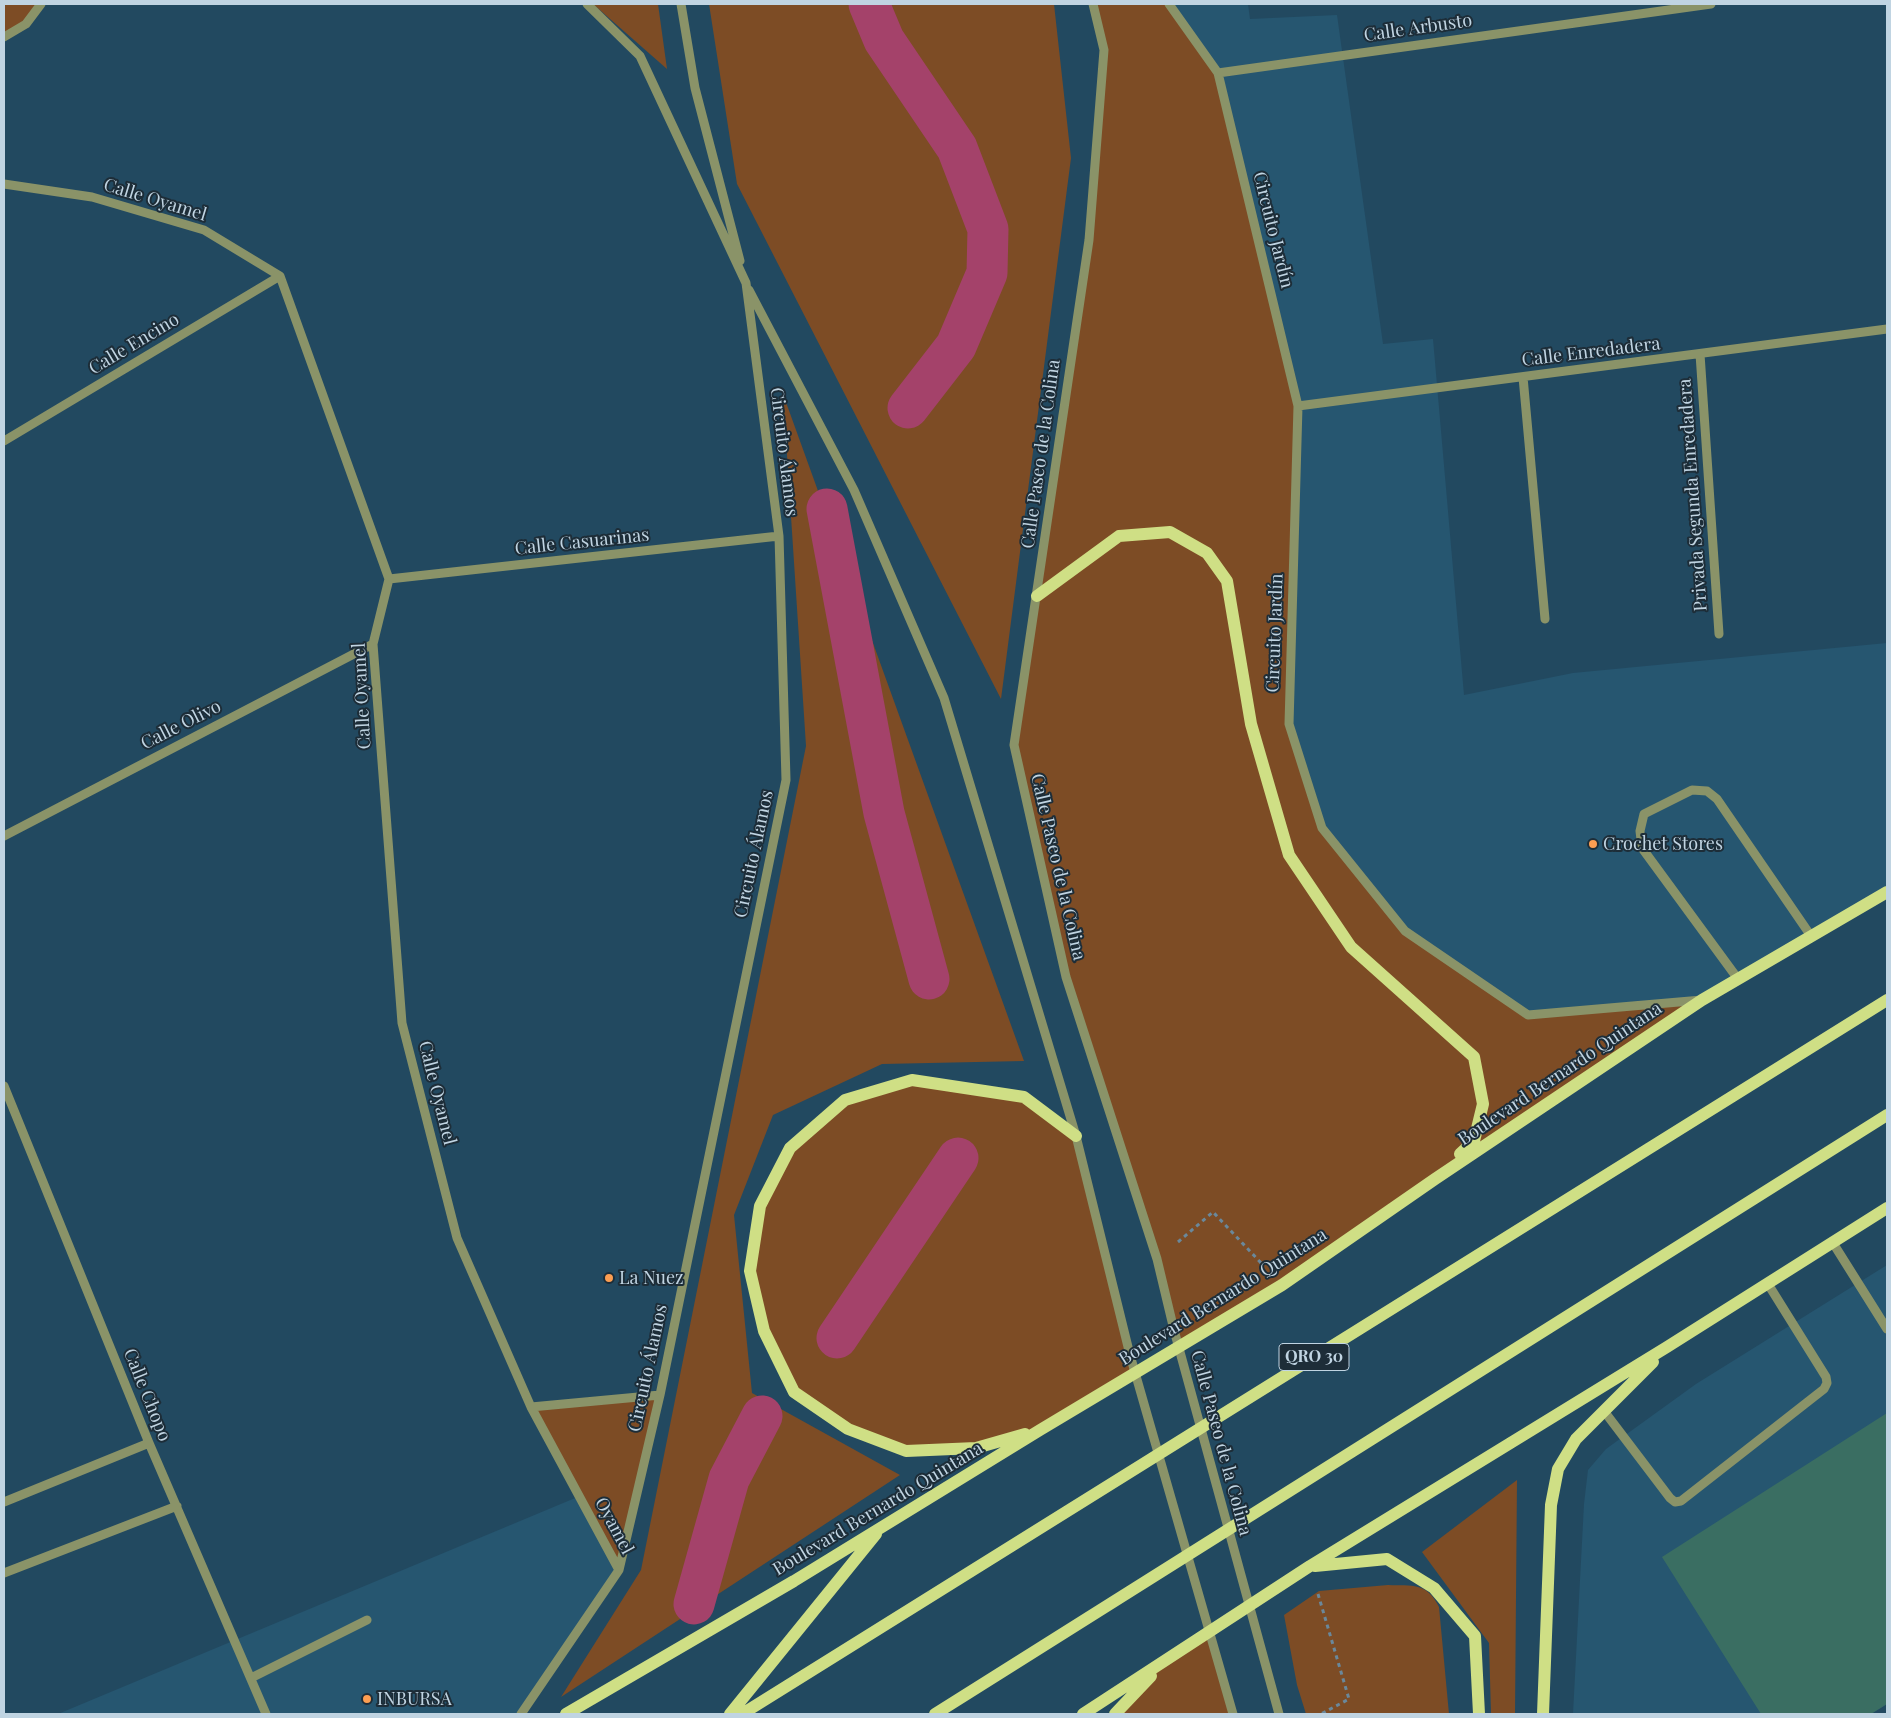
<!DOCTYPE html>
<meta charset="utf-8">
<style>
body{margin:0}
#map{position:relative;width:1891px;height:1718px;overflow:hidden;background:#224960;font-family:"Playfair Display",serif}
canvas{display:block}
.frame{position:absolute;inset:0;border:5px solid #c0d4e2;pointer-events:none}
</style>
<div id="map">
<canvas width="1891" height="1718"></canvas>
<div class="frame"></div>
</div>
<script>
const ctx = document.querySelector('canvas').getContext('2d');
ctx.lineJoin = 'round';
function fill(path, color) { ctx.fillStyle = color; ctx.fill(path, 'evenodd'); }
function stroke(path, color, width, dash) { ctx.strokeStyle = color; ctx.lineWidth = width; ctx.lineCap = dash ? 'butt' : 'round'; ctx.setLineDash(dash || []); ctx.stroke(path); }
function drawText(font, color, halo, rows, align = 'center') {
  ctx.font = font + ' "Playfair Display",serif'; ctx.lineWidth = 4; ctx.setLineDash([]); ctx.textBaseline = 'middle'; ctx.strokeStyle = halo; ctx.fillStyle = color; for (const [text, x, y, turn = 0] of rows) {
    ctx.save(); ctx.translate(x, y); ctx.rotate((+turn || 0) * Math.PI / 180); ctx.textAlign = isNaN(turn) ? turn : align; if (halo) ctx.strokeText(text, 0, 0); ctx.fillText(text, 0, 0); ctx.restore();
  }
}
fill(new Path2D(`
 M 1169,4 L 1248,4 L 1250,19 L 1337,15 L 1383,344 L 1433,339 L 1464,695 L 1573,673 L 1887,643 L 1887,892 L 1702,1000 L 1528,1015 L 1405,931 L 1322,828 L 1289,724 Z
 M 1887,1265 L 1887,1704 L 1871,1714 L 1573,1714 L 1584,1504 L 1588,1470 L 1606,1449 L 1696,1384 Z
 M 580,1496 L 619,1570 L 521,1714 L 58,1714 Z`), '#265670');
fill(new Path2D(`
 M 4,4 L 41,4 L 26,24 L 4,37 Z
 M 593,4 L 658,4 L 667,69 Z
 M 709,4 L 1054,4 L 1071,158 L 1001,699 L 737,184 Z
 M 1093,4 L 1169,4 L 1218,73 L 1298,406 L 1289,724 L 1322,828 L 1405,931 L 1527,1015 L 1702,1000 L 1179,1348 L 1157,1259 L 1066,977 L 1014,745 L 1089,240 L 1104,50 Z
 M 783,394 L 1024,1061 L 882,1064 L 773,1115 L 734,1215 L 752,1393 L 900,1475 L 561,1697 L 641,1570 L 806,746 Z
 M 912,1080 L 1024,1097 L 1076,1136 L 1135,1372 L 1040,1430 L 976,1448 L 906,1451 L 848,1429 L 794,1392 L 764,1331 L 750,1271 L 760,1206 L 790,1148 L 845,1100 Z
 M 660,1395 L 619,1570 L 531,1407 Z
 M 1517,1480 L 1515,1714 L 1491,1714 L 1489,1643 L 1422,1552 Z
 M 1388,1585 C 1412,1586 1427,1582 1439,1607 L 1449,1714 L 1306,1714 L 1297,1685 L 1284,1615 L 1319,1591 Z
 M 1209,1633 L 1233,1714 L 1115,1714 L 1164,1663 Z`), '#7d4c25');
stroke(new Path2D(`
 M 869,4 L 884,40 L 957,148 L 988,229 L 987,273 L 956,346 L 908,408
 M 827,509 L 884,813 L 929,979
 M 837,1338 L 958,1158
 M 694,1604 L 729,1479 L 762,1416`), '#a4426a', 41);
fill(new Path2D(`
 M 1887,1413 L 1887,1704 L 1871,1714 L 1761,1714 L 1662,1557 Z`), '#3a6e62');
stroke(new Path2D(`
 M 1178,1242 L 1213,1212 L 1263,1265
 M 1318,1594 L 1349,1699 L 1321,1714`), '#6a889b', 3, [4, 4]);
stroke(new Path2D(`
 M 681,4 L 695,88 L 740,261
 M 1093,4 L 1104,50 L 1089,240 L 1014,745 L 1066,977 L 1157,1259 L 1174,1330 L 1279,1714
 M 1169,4 L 1218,73 L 1298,406 L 1289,724 L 1322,828 L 1405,931 L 1528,1015 L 1702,1000
 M 4,37 L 26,24 L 41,4
 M 1218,73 L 1711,4
 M 4,184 L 92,197 L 204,230 L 280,276 L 389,579 L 373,644 L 402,1023 L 457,1238 L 531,1407 L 619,1570
 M 749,290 L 854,490 L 944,698 L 1076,1136 L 1130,1355 L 1233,1714
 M 1700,354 L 1719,634
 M 1523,377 L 1545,619
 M 1298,406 L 1887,329
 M 4,441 L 280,276
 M 389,579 L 779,536
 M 4,836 L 373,644
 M 1738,979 L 1642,848 L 1640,831 L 1644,814 L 1692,790 L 1707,791 L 1717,799 L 1811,936
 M 4,1086 L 149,1443 L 266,1714
 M 1833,1243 L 1887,1329
 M 531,1407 L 660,1395
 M 1604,1411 L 1670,1498 L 1675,1502 L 1681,1501 L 1824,1389 L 1827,1383 L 1826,1377 L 1768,1284
 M 4,1502 L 149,1443
 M 4,1573 L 177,1506
 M 251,1678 L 367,1620
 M 521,1714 L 619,1570 L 660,1395 L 786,780 L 779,536 L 746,283 L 640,56 L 587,4`), '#8a9368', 9);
stroke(new Path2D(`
 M 1037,596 L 1119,536 L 1170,532 L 1207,553 L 1227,581 L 1251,724 L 1289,855 L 1351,947 L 1474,1057 L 1483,1104 L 1474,1141 L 1460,1154
 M 1025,1434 L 976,1448 L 906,1451 L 848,1429 L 794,1392 L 764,1331 L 750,1271 L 760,1206 L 790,1148 L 845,1100 L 912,1080 L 1024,1097 L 1076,1136
 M 1315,1566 L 1387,1559 L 1434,1588 L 1475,1636 L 1479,1714
 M 566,1714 L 794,1581 L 1040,1430 L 1282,1285 L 1435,1179 L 1702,1000 L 1887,892
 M 730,1714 L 876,1534
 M 742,1714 L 1887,1000
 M 935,1714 L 1887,1115
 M 1083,1714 L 1310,1566 L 1667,1347 L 1887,1208
 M 1115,1714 L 1151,1676
 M 1543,1714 L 1551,1505 L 1558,1469 L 1576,1439 L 1653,1362`), '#cfdf85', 12);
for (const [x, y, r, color] of [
 [1593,844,5,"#fc9e52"],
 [609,1278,5,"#fc9e52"],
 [367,1699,5,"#fc9e52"]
]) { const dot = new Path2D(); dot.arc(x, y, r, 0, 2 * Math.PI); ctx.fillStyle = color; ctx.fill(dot); stroke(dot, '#1d2d38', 2); }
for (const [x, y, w] of [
 [1314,1357,70]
]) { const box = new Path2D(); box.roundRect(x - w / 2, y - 13.5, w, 27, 4); ctx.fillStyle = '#1d2d38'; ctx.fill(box); stroke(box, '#c0d4e2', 1); }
drawText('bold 16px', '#c0d4e2', null, [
 ["QRO 30",1314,1357]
]);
drawText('18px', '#c0d4e2', '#1d2d38', [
 ["Calle Arbusto",1418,28,-8],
 ["Calle Oyamel",155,200,17],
 ["Circuito Jardín",1273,230,76],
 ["Calle Encino",134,344,-31],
 ["Calle Enredadera",1591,352,-7],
 ["Circuito Álamos",784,452,83],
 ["Calle Paseo de la Colina",1041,454,-82],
 ["Privada Segunda Enredadera",1693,495,-94],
 ["Calle Casuarinas",582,542,-6],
 ["Circuito Jardín",1275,633,-88],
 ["Calle Oyamel",362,696,-93],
 ["Calle Olivo",181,725,-27],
 ["Circuito Álamos",754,854,-78],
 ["Calle Paseo de la Colina",1058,867,77],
 ["Boulevard Bernardo Quintana",1560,1074,-34],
 ["Calle Oyamel",437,1093,76],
 ["Boulevard Bernardo Quintana",1223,1297,-32],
 ["Circuito Álamos",648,1368,-78],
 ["Calle Chopo",147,1395,68],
 ["Calle Paseo de la Colina",1221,1443,75],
 ["Boulevard Bernardo Quintana",878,1509,-31],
 ["Oyamel",614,1526,62]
]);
drawText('18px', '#c0d4e2', '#1d2d38', [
 ["Crochet Stores",1603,844],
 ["La Nuez",619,1278],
 ["INBURSA",377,1699]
], 'left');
</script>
